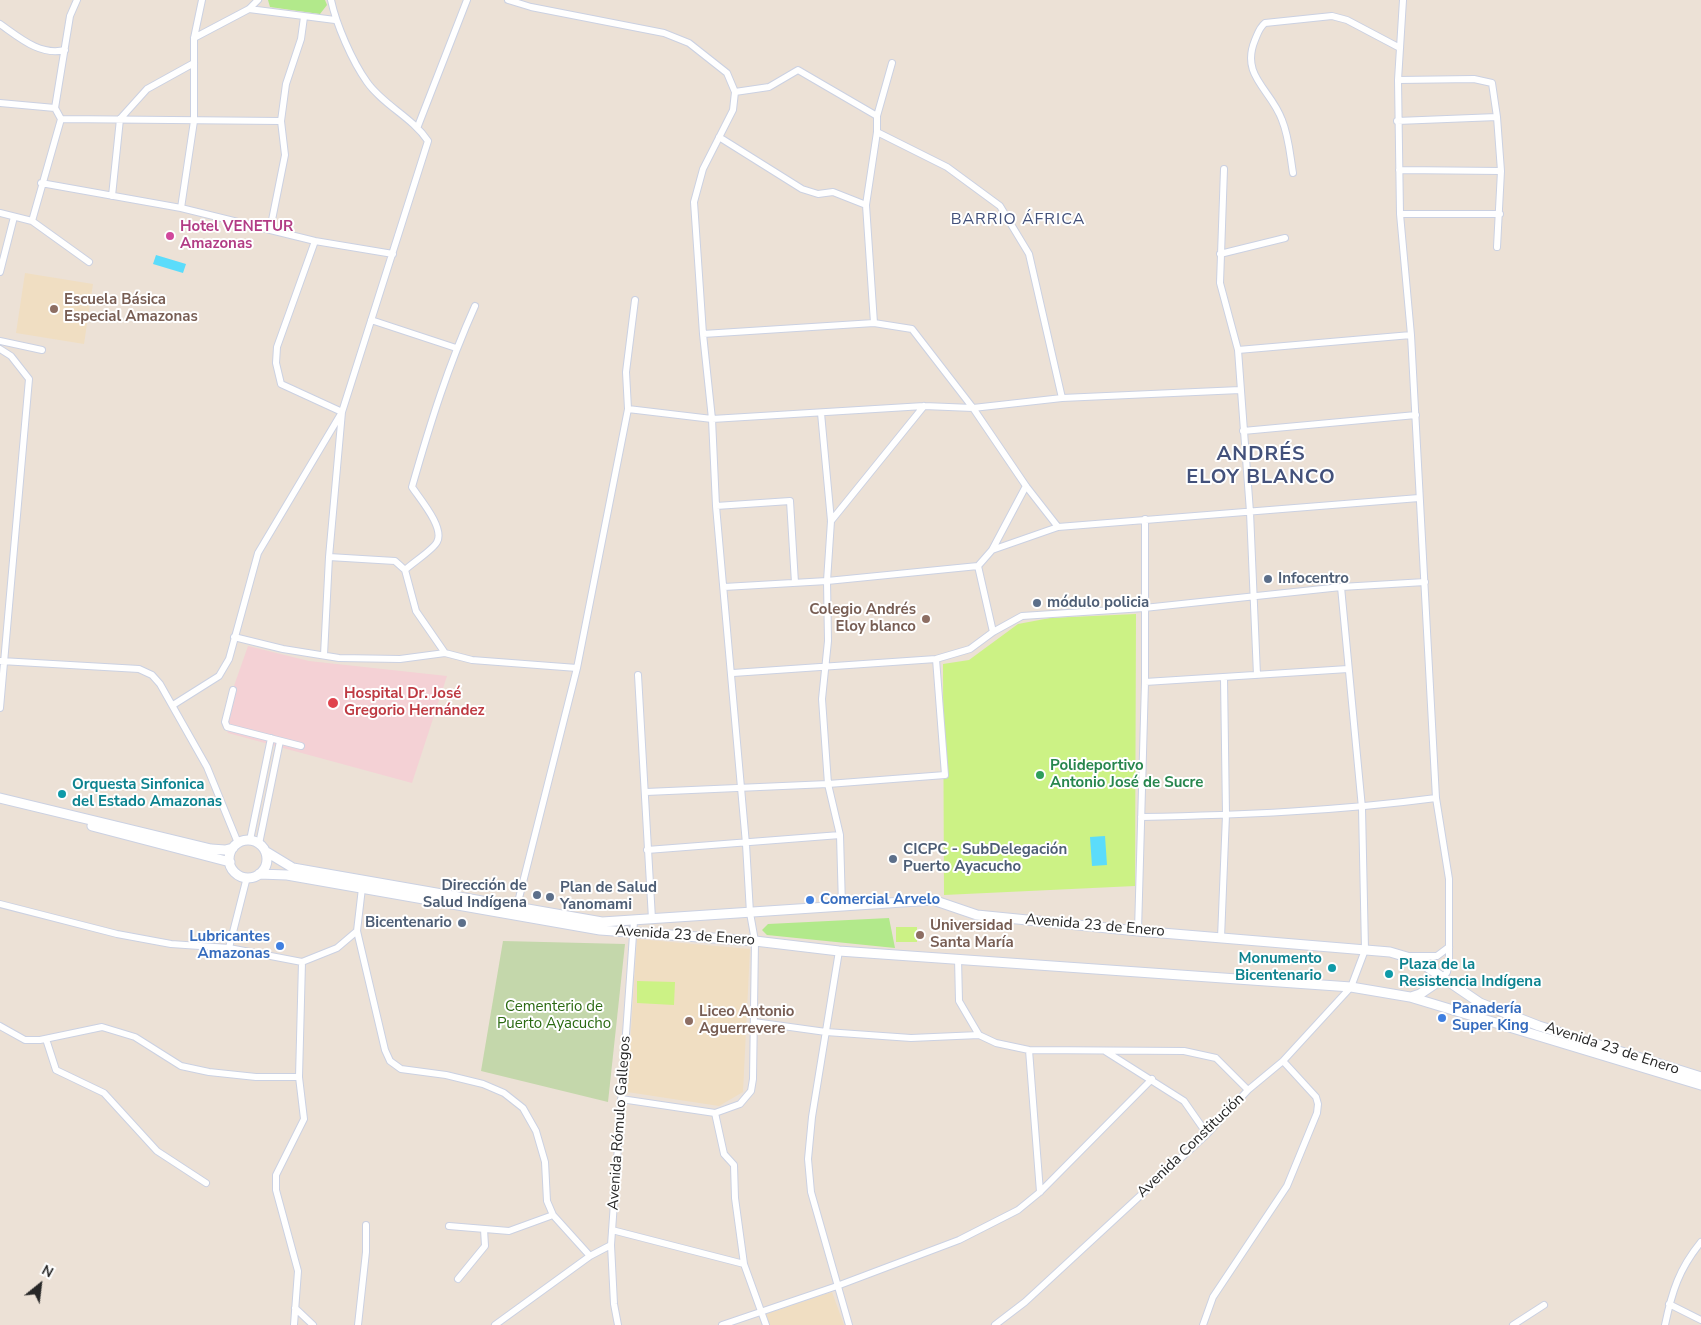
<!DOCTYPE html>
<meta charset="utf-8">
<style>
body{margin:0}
#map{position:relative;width:1701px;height:1325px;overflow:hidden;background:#ece1d6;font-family:"Nunito Sans",sans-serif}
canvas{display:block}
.north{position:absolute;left:15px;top:1260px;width:50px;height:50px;-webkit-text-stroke:4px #fff;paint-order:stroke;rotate:29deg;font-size:14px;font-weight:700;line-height:20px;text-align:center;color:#272727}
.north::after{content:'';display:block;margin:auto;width:18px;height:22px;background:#272727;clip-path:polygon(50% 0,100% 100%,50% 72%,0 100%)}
</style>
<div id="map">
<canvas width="1701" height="1325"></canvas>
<div class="north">N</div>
</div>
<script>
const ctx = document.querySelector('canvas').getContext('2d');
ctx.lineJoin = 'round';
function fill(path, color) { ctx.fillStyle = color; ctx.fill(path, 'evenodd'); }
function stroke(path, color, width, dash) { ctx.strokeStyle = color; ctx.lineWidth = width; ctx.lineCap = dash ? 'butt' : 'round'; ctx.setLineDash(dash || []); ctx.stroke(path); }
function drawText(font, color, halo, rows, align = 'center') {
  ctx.font = font + ' "Nunito Sans",sans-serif'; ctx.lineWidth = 4; ctx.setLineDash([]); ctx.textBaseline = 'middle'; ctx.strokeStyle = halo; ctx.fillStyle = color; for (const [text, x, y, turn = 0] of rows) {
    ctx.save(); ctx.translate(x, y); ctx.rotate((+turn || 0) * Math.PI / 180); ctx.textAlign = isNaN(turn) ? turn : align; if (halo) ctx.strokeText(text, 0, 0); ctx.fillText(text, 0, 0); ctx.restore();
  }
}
fill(new Path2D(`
 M 25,273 L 93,284 L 84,344 L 16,333 Z
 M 637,939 L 750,949 L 743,1092 L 719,1106 L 627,1092 Z
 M 832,1292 L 844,1325 L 770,1325 L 766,1314 Z`), '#f0dec2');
fill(new Path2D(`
 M 248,646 L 309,661 L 447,676 L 412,783 L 228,733 L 222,720 Z`), '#f4d1d5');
fill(new Path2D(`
 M 268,0 L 325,0 L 327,5 L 320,14 L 270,7 Z
 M 889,918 L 895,948 L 767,935 L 762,930 L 768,924 Z`), '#b2e98b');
fill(new Path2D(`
 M 503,941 L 625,944 L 608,1102 L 481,1071 Z`), '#c4d7ab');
fill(new Path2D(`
 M 1136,614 L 1135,886 L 944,895 L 943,664 L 969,660 L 1018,624 L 1050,618 Z
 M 896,927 L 917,927 L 917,942 L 896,942 Z
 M 637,981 L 675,982 L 674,1005 L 637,1003 Z`), '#ccf285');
fill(new Path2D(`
 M 156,255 L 186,264 L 183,273 L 153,264 Z
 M 1105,836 L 1107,865 L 1092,866 L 1090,837 Z`), '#5bdcfb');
const minor = new Path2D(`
 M 508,0 L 531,7 L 664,33 L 689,43 L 727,73 L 735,92 L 733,110 L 703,169 L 694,202 L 703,334 L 712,419 L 716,506 L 746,844 L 750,913 L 755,941 L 753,1079 L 751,1091 L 740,1104 L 715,1113 L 621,1099
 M 1403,0 L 1398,80 L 1400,214 L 1411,335 L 1436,798 L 1449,879 L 1449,960 L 1447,972 L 1442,979
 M 249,9 L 335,20
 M 0,24 C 20,38 40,56 65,50
 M 194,38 L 249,9 L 258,0
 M 1398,80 L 1474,79 L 1492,83 L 1497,117 L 1501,171 L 1497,247
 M 735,92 L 769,87 L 798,70 L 877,116
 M 0,103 L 55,108
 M 61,119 L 281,121
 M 1397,121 L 1497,117
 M 418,126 L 467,0
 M 877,132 L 947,167 L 1000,206 L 1029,254 L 1062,398
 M 719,137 L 802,189 L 818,194 L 833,192 L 866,205
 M 1224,169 L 1220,283 L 1238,350 L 1250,512 L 1257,675
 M 1399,170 L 1501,171
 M 1293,173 C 1290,155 1289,137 1282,120 C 1271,89 1240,76 1255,40 C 1258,33 1259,28 1265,23 L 1332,16 L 1347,20 L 1400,48
 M 41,183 L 181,208 L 315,241 L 393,254
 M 112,196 L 120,119 L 147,89 L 194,63
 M 181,208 L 194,121 L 194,38 L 202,0
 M 0,213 L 32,221 L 89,262
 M 1400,214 L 1500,214
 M 32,221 L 61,119 L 55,108 L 70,16 L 77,0
 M 270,230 L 285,155 L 281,121 L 286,84 L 301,39 L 304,17
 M 315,241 L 277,347 L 276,363 L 281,384 L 342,412 L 329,557 L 324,655
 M 1220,254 L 1285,238
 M 0,272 L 14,217
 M 371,320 L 456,348
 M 874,323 L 866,205 L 877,132 L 877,116 L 892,63
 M 703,334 L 874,323 L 912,329 L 973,408 L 1026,486 L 1058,527
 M 0,341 L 42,350
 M 0,349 L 11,356 L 29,379 L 0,708
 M 1238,350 L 1411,335
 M 628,409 L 712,419 L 924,406 L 973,408 L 1062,398 L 1240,390
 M 821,413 L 831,521 L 827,581 L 828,641 L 822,699 L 828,784 L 840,835 L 842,906
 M 1243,431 L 1416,415
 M 716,506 L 790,501 L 795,583
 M 831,521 L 924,406
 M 992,550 L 1058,527 L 1419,498
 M 329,557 L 395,561 L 405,570 L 416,611 L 445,653
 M 978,566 L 993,632
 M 405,570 C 412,563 433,550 437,542 C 445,528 420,499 412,487 C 430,424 448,366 475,306
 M 724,587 L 827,581 L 978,566 L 992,550 L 1026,486
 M 234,637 L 283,649 L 339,658 L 400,659 L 445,653 L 472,660 L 577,668
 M 1,661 L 139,669 L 152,675 L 160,684 L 207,767 L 238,843
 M 733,673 L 936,659 L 970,649 L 993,632 L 1022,616 L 1144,608 L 1341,587 L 1425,582
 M 638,675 L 652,919
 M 1145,682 L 1348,669
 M 233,690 L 225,722 L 227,727 L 301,746
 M 173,705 L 219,676 L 229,659 L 258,553 L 342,412 L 428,141 C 412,117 383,105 367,82 C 352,61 336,24 331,0
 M 646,792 L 828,784 L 945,775 L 936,659
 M 1141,817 C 1240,815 1338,811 1436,798
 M 250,840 L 271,738
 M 259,844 L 280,741
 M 647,850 L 840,835
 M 362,888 L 357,931 L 385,1050 L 390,1061 L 401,1069 L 446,1075 L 483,1084 L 504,1093 L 523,1108 L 536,1131 L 545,1162 L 547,1201 L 553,1215 L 590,1256
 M 0,904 L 117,934 L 171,944 L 229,948 L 302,962 L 337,948 L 357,931
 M 516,910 L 577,668 L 628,409 L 626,372 L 635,300
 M 1138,931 L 1145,682 L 1145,519
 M 1221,938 L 1226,815 L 1224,678
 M 229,948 L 247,877
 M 839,951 L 812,1117 L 808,1159 L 811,1192 L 849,1325
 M 1411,956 L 1437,956 L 1449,947
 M 958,958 L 959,1001 L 979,1035 L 996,1043 L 1029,1050 L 1184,1051 L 1216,1058 L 1248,1090
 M 754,1022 L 826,1032 L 911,1038 L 979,1035
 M 0,1026 L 25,1040 L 40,1040 L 102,1027 L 135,1037 L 181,1066 L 209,1072 L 256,1077 L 299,1077
 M 46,1039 L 56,1070 L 104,1093 L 157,1151 L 206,1183
 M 1029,1050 L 1040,1192
 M 1105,1051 L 1184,1101 L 1207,1134
 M 715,1113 L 724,1154 L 734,1165 L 735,1198 L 744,1264 L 766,1325
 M 449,1226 L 509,1231 L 553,1215
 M 612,1230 L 744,1264
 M 458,1279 L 485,1246 L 484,1229
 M 1669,1304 L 1701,1320
 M 295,1308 L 313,1325
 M 294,1325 L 298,1271 L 276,1190 L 276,1175 L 304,1119 L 299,1077 L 302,962
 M 358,1325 L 366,1252 L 366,1225
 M 495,1325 L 590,1256 L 611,1245
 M 618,1325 L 614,1304 L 611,1245 L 634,921
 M 722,1325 L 837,1286 L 959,1240 L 1018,1210 L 1040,1192 L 1152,1079
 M 995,1325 L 1025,1302 L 1207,1134 L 1248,1090 L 1283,1061 L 1351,987 L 1365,950 L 1362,808 L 1341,587
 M 1203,1325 L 1213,1297 L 1287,1186 L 1317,1113 L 1318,1104 L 1316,1097 L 1283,1061
 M 1513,1325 L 1544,1305
 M 1665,1325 C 1672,1291 1679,1269 1701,1242`);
const secondary = new Path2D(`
 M 0,798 L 211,849 L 225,850 L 233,848
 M 92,826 L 230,862
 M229 859a19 19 0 1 1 38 0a19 19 0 1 1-38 0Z
 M 265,851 L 293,868 L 602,922 L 933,900 L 977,915 L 1138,931 L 1390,952 L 1417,960 L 1480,1003 L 1539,1026 L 1701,1077
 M 259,874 L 287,875 L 600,930 L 755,941 L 839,951 L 1351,987 L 1410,997 L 1701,1085
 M 1411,997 L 1420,994 L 1442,979`);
stroke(minor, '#cbd1e2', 8);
stroke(secondary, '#cbd1e2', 11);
stroke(minor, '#fff', 6);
stroke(secondary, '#fff', 9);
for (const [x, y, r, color] of [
 [170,236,5,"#d1479c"],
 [54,309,5,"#8d6e63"],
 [1268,579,5,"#5c6f8a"],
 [1037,603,5,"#5c6f8a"],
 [926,619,5,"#8d6e63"],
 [333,703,6,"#e0444e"],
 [1040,775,5,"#2e9e5b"],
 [62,794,5,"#0f9aa8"],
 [893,859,5,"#5c6f8a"],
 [537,895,5,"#5c6f8a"],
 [550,897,5,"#5c6f8a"],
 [810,900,5,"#3f7fe0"],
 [462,923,5,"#5c6f8a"],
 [920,935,5,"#8d6e63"],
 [280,946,5,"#3f7fe0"],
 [1332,968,5,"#0f9aa8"],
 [1389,974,5,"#0f9aa8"],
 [1442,1018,5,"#3f7fe0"],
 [689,1021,5,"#8d6e63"]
]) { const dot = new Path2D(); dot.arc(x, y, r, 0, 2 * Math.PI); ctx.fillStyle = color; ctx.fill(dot); stroke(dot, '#fff', 2); }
drawText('bold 15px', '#b23c85', '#fff', [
 ["Hotel VENETUR",180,227],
 ["Amazonas",180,244]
], 'left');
drawText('bold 15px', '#785e54', '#fff', [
 ["Escuela Básica",64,300],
 ["Especial Amazonas",64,317],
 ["Colegio Andrés",916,610,"right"],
 ["Eloy blanco",916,627,"right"],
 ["Universidad",930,926],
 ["Santa María",930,943],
 ["Liceo Antonio",699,1012],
 ["Aguerrevere",699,1029]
], 'left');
drawText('bold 15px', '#4e5e75', '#fff', [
 ["Infocentro",1278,579],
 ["módulo policia",1047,603],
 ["CICPC - SubDelegación",903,850],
 ["Puerto Ayacucho",903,867],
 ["Dirección de",527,886,"right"],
 ["Salud Indígena",527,903,"right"],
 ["Plan de Salud",560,888],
 ["Yanomami",560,905],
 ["Bicentenario",452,923,"right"]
], 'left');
drawText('bold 15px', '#be3a42', '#fff', [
 ["Hospital Dr. José",344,694],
 ["Gregorio Hernández",344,711]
], 'left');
drawText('bold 15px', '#27864d', '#fff', [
 ["Polideportivo",1050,766],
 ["Antonio José de Sucre",1050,783]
], 'left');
drawText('bold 15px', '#0d838f', '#fff', [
 ["Orquesta Sinfonica",72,785],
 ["del Estado Amazonas",72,802],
 ["Monumento",1322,959,"right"],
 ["Bicentenario",1322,976,"right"],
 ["Plaza de la",1399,965],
 ["Resistencia Indígena",1399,982]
], 'left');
drawText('bold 15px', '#366cbe', '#fff', [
 ["Comercial Arvelo",820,900],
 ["Lubricantes",270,937,"right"],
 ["Amazonas",270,954,"right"],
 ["Panadería",1452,1009],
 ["Super King",1452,1026]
], 'left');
drawText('15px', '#272727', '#fff', [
 ["Avenida 23 de Enero",1095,926,5],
 ["Avenida 23 de Enero",685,936,4],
 ["Avenida 23 de Enero",1612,1049,18],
 ["Avenida Rómulo Gallegos",620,1123,-86],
 ["Avenida Constitución",1191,1146,-44]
]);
drawText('15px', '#2a6911', '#fff', [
 ["Cementerio de",554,1007],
 ["Puerto Ayacucho",554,1024]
]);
ctx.letterSpacing = '1px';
drawText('16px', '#43517b', '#fff', [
 ["BARRIO ÁFRICA",1018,220]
]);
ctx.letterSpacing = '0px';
ctx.letterSpacing = '1px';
drawText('bold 20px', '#43517b', '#fff', [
 ["ANDRÉS",1261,455],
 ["ELOY BLANCO",1261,478]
]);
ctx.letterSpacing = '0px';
</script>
